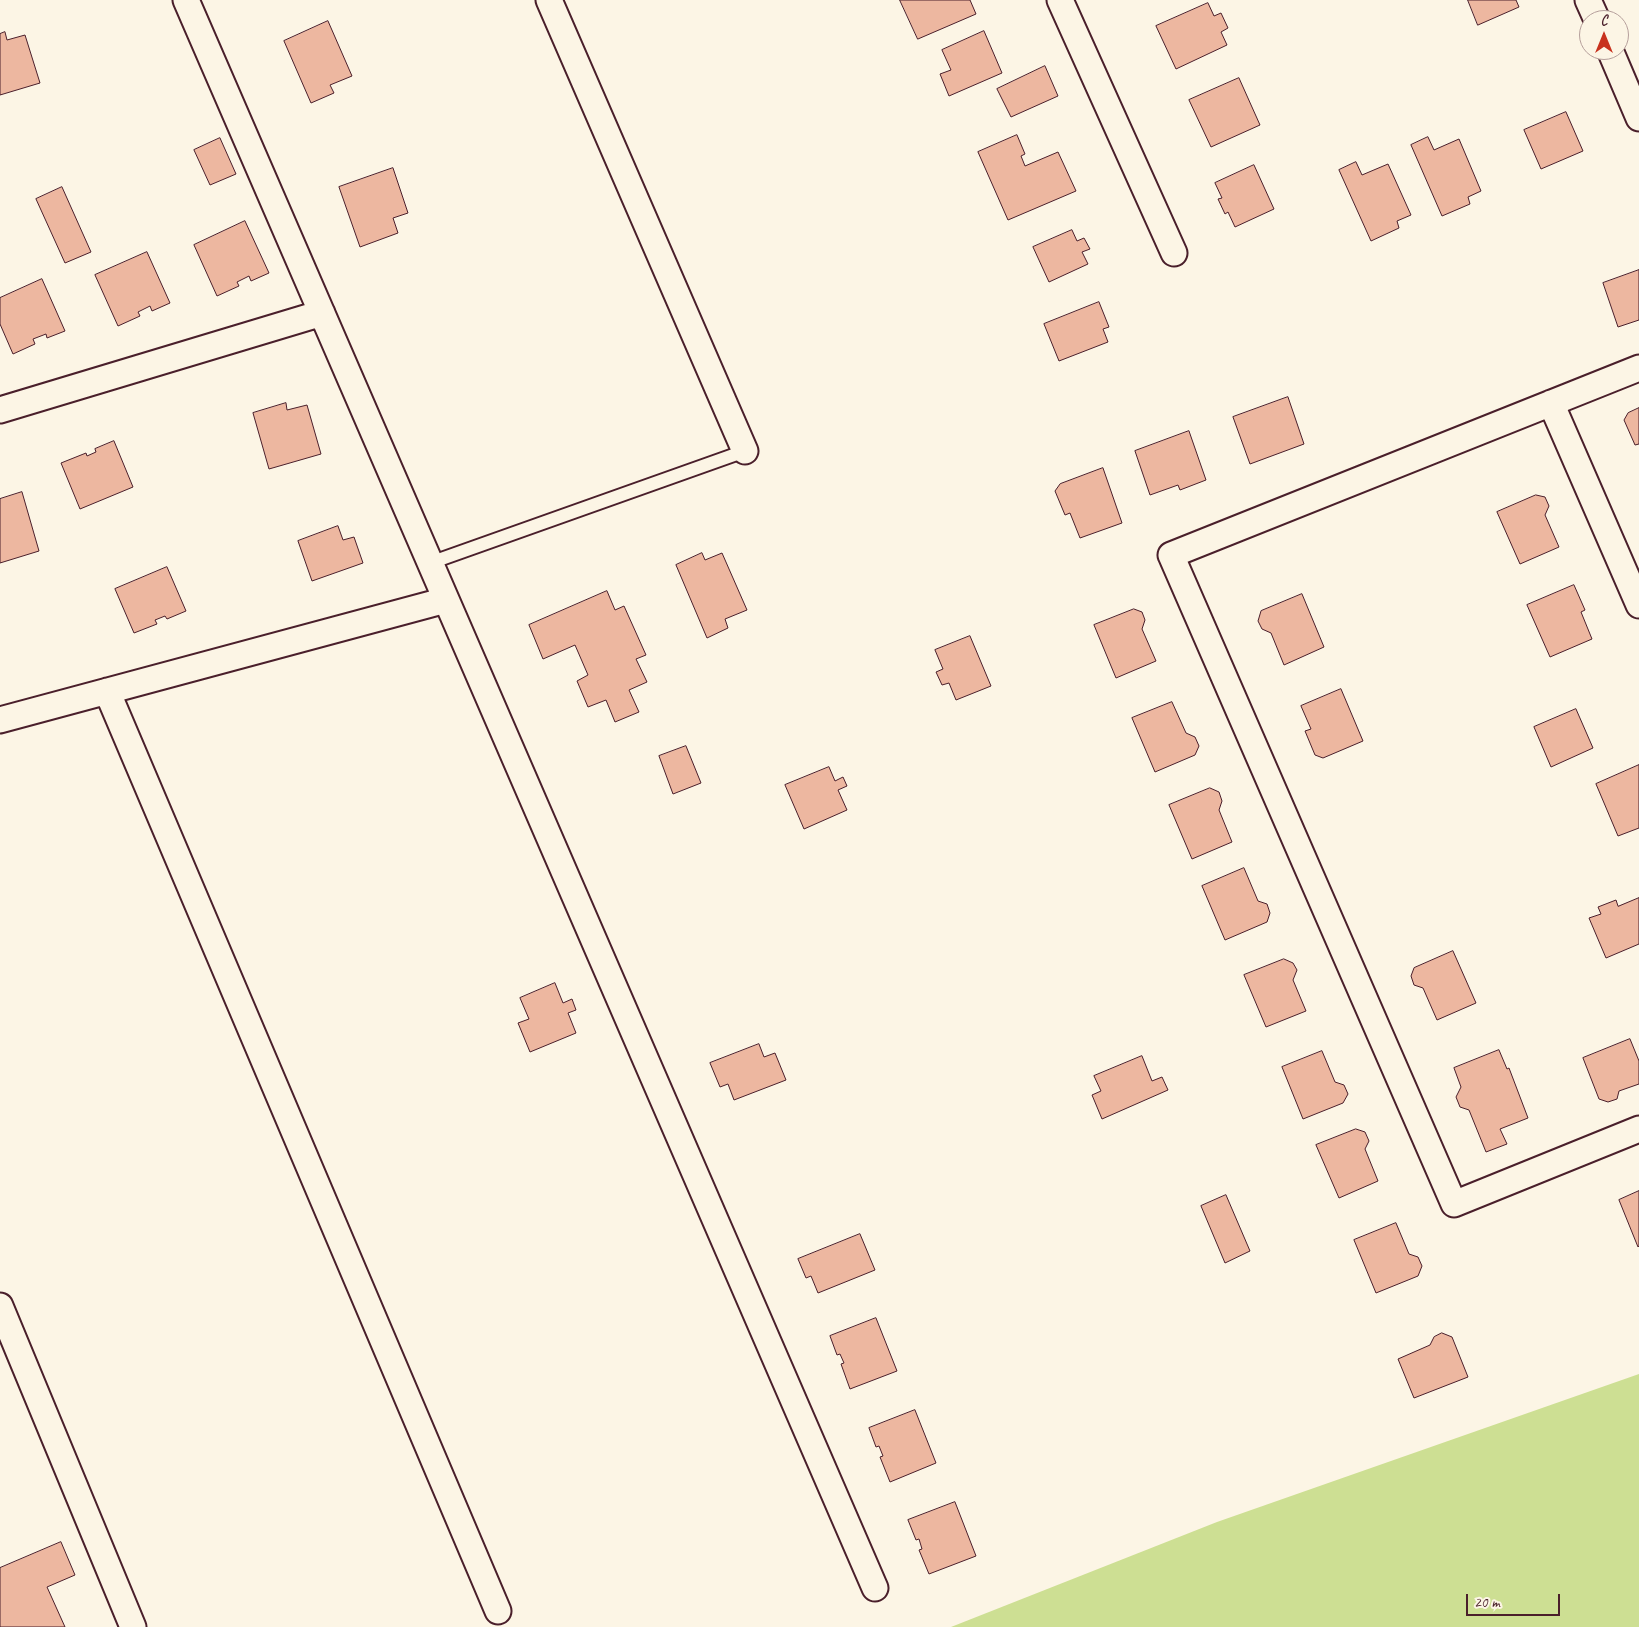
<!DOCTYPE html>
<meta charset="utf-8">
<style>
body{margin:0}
#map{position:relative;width:1639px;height:1627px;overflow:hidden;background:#fcf5e5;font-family:Caveat,sans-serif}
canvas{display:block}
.north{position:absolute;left:1579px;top:10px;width:50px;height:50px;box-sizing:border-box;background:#fcf5e5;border:1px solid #b59f9b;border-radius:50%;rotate:0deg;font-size:14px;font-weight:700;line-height:20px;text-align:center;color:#4a1f2b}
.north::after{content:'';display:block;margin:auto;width:18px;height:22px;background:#c8321e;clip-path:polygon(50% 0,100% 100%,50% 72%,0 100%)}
.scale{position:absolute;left:1466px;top:1594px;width:94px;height:22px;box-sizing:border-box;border:2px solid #4a1f2b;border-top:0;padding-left:6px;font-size:15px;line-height:18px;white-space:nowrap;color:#4a1f2b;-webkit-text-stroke:4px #fcf5e5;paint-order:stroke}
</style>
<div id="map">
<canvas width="1639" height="1627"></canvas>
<div class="north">С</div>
<div class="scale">20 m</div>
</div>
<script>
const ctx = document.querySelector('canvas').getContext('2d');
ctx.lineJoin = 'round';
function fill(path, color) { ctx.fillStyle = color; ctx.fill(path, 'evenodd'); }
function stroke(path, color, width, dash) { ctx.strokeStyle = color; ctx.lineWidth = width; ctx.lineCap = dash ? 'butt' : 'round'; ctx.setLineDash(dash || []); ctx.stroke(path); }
fill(new Path2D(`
 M 1639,1374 L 1639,1627 L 951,1627 L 1217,1522 Z`), '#cddf93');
const building = new Path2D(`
 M 900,0 L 970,0 L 976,14 L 918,39 Z
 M 1468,0 L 1516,0 L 1519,7 L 1478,25 Z
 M 1208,3 L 1214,16 L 1221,13 L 1228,28 L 1221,32 L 1227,45 L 1176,69 L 1156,26 Z
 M 328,21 L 352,76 L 330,85 L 334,93 L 311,103 L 284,41 Z
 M 984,31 L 1002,73 L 949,96 L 940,74 L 951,70 L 942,50 Z
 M 5,32 L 7,40 L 25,35 L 40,83 L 0,95 L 0,34 Z
 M 1045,66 L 1058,96 L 1011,117 L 997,89 Z
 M 1239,78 L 1260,125 L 1211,147 L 1189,100 Z
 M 1566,112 L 1583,151 L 1541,169 L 1524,130 Z
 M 1017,135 L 1025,154 L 1021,156 L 1025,166 L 1058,152 L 1076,191 L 1008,220 L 978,152 Z
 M 1428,137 L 1434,150 L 1459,139 L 1481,191 L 1468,197 L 1470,204 L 1442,216 L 1411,145 Z
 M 220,138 L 236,174 L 210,185 L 194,150 Z
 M 1356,162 L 1362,175 L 1388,164 L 1411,215 L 1397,221 L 1399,228 L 1371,241 L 1339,170 Z
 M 1254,165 L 1274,209 L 1235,227 L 1228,212 L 1225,214 L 1218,199 L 1222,198 L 1215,183 Z
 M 393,168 L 408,213 L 393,218 L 398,233 L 360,247 L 339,187 Z
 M 62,187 L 91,252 L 65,263 L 36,199 Z
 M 245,221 L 269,273 L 251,281 L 249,276 L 237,282 L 239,286 L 217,296 L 194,245 Z
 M 1072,230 L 1077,241 L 1084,238 L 1090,249 L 1082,252 L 1088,264 L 1049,282 L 1033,247 Z
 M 147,252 L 170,303 L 152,311 L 150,306 L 138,312 L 140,316 L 118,326 L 95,275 Z
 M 1639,270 L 1639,320 L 1618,327 L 1603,283 Z
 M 42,279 L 65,331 L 47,338 L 46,334 L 33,339 L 35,344 L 13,354 L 0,324 L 0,298 Z
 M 1099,302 L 1109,327 L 1103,329 L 1108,342 L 1059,361 L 1044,324 Z
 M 1288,397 L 1304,444 L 1250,464 L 1233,417 Z
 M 286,403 L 287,410 L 307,405 L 321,454 L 269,469 L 253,413 Z
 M 1639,408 L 1639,444 L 1635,445 L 1624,420 L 1628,413 Z
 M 1189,431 L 1206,480 L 1180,490 L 1178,485 L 1150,495 L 1135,451 Z
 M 114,441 L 133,487 L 80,509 L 61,463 L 86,453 L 87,456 L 96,452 L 95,449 Z
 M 1103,468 L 1122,523 L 1080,538 L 1070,513 L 1065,515 L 1055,491 L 1060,484 Z
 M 22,492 L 39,551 L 0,563 L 0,499 Z
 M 1536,495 L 1545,497 L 1549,506 L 1545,515 L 1559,547 L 1520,564 L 1497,512 Z
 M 338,526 L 343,540 L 354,537 L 363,563 L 312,581 L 298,541 Z
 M 702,553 L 705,560 L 722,553 L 747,610 L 725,619 L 728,628 L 707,638 L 676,565 Z
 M 167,567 L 186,611 L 167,619 L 165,616 L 155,620 L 157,624 L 134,633 L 115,589 Z
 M 1574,585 L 1585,610 L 1581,612 L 1592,639 L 1550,657 L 1527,605 Z
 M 607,591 L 615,610 L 624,606 L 646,655 L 636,659 L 647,682 L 629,690 L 639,712 L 615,722 L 606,700 L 588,707 L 577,681 L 588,675 L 575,645 L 543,659 L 529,625 Z
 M 1302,594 L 1324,647 L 1284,665 L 1271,633 L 1262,629 L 1258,621 L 1261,611 Z
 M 1134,609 L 1142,612 L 1145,620 L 1142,629 L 1156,661 L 1116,678 L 1094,625 Z
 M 970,636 L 991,686 L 956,700 L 949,683 L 942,685 L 936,672 L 943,669 L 935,650 Z
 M 1341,689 L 1363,741 L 1323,758 L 1315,755 L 1305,731 L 1311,729 L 1301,706 Z
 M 1172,702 L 1186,733 L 1195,737 L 1199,746 L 1195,755 L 1155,772 L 1132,718 Z
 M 1576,709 L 1593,748 L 1551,767 L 1534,727 Z
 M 686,746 L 701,783 L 673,794 L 659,756 Z
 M 1639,765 L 1639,828 L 1618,836 L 1596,784 Z
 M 829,767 L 835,781 L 843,777 L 847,786 L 838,790 L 847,810 L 804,829 L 785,785 Z
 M 1210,788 L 1219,792 L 1222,801 L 1219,810 L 1232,842 L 1192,859 L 1169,805 Z
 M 1244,868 L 1258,901 L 1267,904 L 1270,913 L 1267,922 L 1225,940 L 1202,886 Z
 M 1639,898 L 1639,944 L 1606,958 L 1589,918 L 1601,914 L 1598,907 L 1616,900 L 1618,906 Z
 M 1453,951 L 1476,1003 L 1437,1020 L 1423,988 L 1414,985 L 1411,976 L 1414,968 Z
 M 1284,959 L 1293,963 L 1297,970 L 1293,980 L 1306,1011 L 1266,1027 L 1244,975 Z
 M 555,983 L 563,1003 L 572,999 L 576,1010 L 568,1013 L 576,1033 L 530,1052 L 518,1023 L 529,1019 L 520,998 Z
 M 1630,1039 L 1639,1061 L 1639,1084 L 1619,1091 L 1617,1099 L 1608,1102 L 1599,1099 L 1583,1058 Z
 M 759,1044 L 764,1057 L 775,1053 L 786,1080 L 734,1100 L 728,1084 L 720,1087 L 710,1063 Z
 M 1499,1050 L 1507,1069 L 1509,1068 L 1528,1118 L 1500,1129 L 1507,1144 L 1486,1152 L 1469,1110 L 1460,1107 L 1456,1097 L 1461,1087 L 1454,1068 Z
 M 1322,1051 L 1335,1082 L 1344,1085 L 1348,1094 L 1343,1103 L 1303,1119 L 1282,1067 Z
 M 1142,1056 L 1152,1081 L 1162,1077 L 1168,1090 L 1102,1119 L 1092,1095 L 1101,1091 L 1094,1076 Z
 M 1356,1129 L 1365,1132 L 1369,1141 L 1365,1149 L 1378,1181 L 1339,1198 L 1316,1145 Z
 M 1639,1191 L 1639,1246 L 1638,1247 L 1619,1200 Z
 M 1226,1195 L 1250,1251 L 1225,1263 L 1201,1206 Z
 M 1396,1223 L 1409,1254 L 1418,1257 L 1422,1266 L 1418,1276 L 1376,1293 L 1354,1240 Z
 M 860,1234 L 875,1270 L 818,1293 L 811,1276 L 806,1278 L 798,1259 Z
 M 876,1318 L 897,1371 L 850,1389 L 841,1364 L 844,1363 L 840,1354 L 837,1355 L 830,1336 Z
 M 1442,1333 L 1452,1337 L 1468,1377 L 1414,1398 L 1398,1359 L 1430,1345 L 1434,1337 Z
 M 915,1410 L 936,1463 L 890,1482 L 880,1457 L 883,1456 L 879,1446 L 876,1447 L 869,1428 Z
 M 955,1502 L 976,1556 L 929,1574 L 919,1550 L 922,1549 L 919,1539 L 916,1540 L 908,1520 Z
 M 61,1542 L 75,1575 L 47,1587 L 65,1627 L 0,1627 L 0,1568 Z`);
fill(building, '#edb7a0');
stroke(building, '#4a1f2b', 1);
const service = new Path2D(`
 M 430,563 L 745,451`);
const minor = new Path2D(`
 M 186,0 L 875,1588
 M 549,0 L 745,451
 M 1060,0 L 1174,253
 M 1588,0 L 1597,20
 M 1610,50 L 1639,118
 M 1639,368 L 1171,555 L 1454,1204 L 1639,1129
 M 1551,403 L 1639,605
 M 0,410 L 322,313
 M 107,691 L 498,1611
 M 0,720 L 446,600
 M 0,1306 L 133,1627`);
stroke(service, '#4a1f2b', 16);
stroke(minor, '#4a1f2b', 29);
stroke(service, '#fcf5e5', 12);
stroke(minor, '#fcf5e5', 25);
</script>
